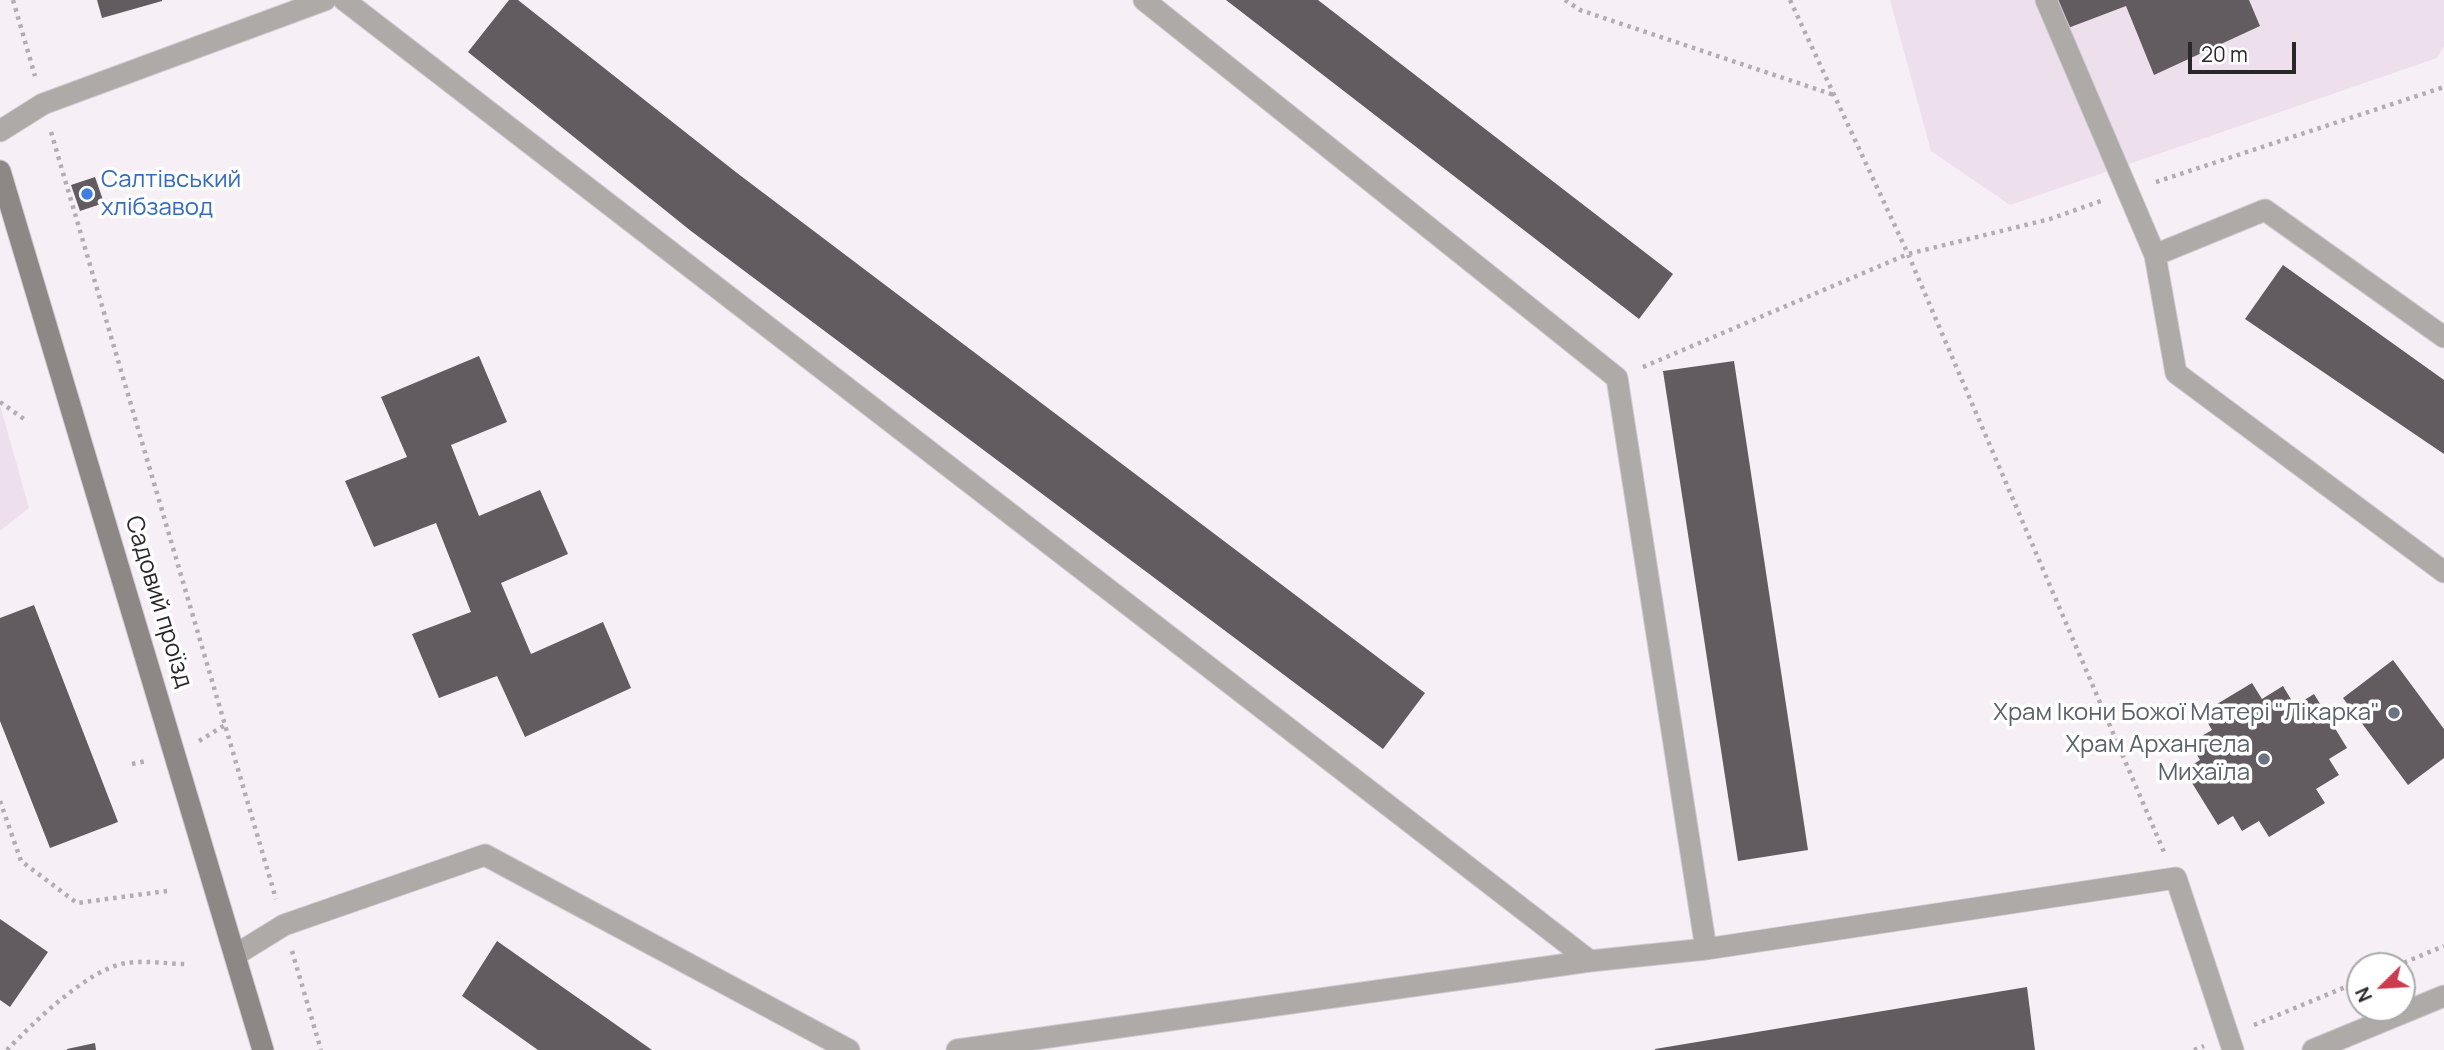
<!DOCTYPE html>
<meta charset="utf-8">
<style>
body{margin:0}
#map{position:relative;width:2444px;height:1050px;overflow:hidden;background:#f6eff6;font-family:Manrope,sans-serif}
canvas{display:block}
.north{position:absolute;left:2346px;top:952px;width:70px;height:70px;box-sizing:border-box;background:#fff;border:2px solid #aaa9a9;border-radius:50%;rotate:246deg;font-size:19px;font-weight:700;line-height:28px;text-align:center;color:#2a2729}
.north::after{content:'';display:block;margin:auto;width:24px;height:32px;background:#cc3c4e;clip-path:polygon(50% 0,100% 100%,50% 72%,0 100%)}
.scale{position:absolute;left:2188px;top:42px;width:108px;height:32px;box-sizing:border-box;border:4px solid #2a2729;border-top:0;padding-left:9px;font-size:21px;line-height:24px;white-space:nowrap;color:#2a2729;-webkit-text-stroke:5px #fff;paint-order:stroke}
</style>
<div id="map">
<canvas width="2444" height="1050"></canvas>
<div class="north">N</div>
<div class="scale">20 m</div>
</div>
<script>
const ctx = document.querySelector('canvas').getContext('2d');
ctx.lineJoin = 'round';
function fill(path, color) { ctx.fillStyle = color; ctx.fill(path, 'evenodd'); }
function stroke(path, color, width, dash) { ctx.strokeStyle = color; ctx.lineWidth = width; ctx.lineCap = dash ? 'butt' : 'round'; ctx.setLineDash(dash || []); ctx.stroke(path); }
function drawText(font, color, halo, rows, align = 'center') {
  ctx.font = font + ' Manrope,sans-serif'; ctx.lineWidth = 7; ctx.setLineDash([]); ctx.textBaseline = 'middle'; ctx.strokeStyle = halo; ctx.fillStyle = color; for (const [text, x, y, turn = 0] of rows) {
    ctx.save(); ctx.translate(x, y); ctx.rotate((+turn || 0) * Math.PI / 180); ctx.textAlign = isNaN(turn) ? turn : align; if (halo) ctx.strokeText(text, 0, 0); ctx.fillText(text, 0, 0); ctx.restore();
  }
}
fill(new Path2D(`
 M 1890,0 L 2444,0 L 2444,46 L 2437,58 L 2010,205 L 1931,151 Z
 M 0,405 L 29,508 L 0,531 Z`), '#ede0ec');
fill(new Path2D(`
 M 97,0 L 162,0 L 162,1 L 102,18 Z
 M 509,0 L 518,0 L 737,173 L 1425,693 L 1383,749 L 691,231 L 468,52 Z
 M 1226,0 L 1318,0 L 1673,274 L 1639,319 Z
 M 2056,0 L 2249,0 L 2260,26 L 2154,75 L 2126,6 L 2068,28 Z
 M 95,177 L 104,203 L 80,211 L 71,185 Z
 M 2283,265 L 2444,380 L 2444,454 L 2245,319 Z
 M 479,356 L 507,422 L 451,445 L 479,516 L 540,490 L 568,554 L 501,583 L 531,654 L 603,622 L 631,688 L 525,737 L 497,676 L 439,698 L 412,634 L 471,612 L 436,523 L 374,547 L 345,481 L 407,457 L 381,397 Z
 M 1734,361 L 1808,850 L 1738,861 L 1663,371 Z
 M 34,605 L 118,822 L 50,848 L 0,721 L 0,618 Z
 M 2393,660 L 2444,729 L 2444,758 L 2408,785 L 2343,698 Z
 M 2252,683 L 2262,699 L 2283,686 L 2295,706 L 2314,694 L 2347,748 L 2329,759 L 2339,775 L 2316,789 L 2325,803 L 2269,837 L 2259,821 L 2242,831 L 2233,816 L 2218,825 L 2184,770 L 2200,760 L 2190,743 L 2212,730 L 2202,713 Z
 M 0,919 L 48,952 L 10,1007 L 0,1000 Z
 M 497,941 L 652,1050 L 538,1050 L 462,996 Z
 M 2027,987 L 2035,1050 L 1655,1050 L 1655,1049 Z
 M 95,1043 L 96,1050 L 67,1050 L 67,1049 Z`), '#625b5f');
const lane = new Path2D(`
 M 344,0 L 1590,961
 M 1144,0 L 1617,378 L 1706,949
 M 2046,0 L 2155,255
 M 0,131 L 43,104 L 325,0
 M 2444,337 L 2265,210 L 2155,255 L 2176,373 L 2444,572
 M 237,954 L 284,925 L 485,855 L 849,1050
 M 957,1050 L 1590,961 L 1706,949 L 2176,878 L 2233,1050
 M 2313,1050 L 2444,996`);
const secondary = new Path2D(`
 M 0,171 L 263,1050`);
stroke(lane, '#d1cbd1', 23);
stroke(secondary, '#d1cbd1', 23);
stroke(new Path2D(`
 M 13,0 L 35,76
 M 1565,0 L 1580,10 L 1834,95
 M 1790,0 L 1908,254 L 2164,852
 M 51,132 L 276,899
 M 2156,182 L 2444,87
 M 1643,367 L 1908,254 L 2050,219 L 2101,201
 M 0,402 L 24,419
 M 199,741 L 225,725
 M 132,764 L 146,761
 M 0,801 L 21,861 L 77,903 L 167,891
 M 292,951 L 321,1050
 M 2396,966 L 2444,946
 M 2254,1025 L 2360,981
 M 7,1050 C 33,1023 88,969 126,963 C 145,960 167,964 187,964
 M 2194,1050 L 2204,1046`), '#b3adb3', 4.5, [3.5, 5]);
stroke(lane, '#aeaaa8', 21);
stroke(secondary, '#8d8885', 21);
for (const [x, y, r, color] of [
 [87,194,7,"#3f7fe0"],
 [2394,713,7,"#6b7280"],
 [2264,759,7,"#6b7280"]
]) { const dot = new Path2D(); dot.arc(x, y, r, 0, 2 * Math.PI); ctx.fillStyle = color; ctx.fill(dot); stroke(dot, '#fff', 2.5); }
drawText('24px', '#366cbe', '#fff', [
 ["Салтівський",101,180],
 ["хлібзавод",101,208]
], 'left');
drawText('24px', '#2a2729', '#fff', [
 ["Садовий проїзд",158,602,73]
]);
drawText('24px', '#5b616d', '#fff', [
 ["Храм Ікони Божої Матері \"Лікарка\"",2380,713],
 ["Храм Архангела",2250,745],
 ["Михаїла",2250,773]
], 'right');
</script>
